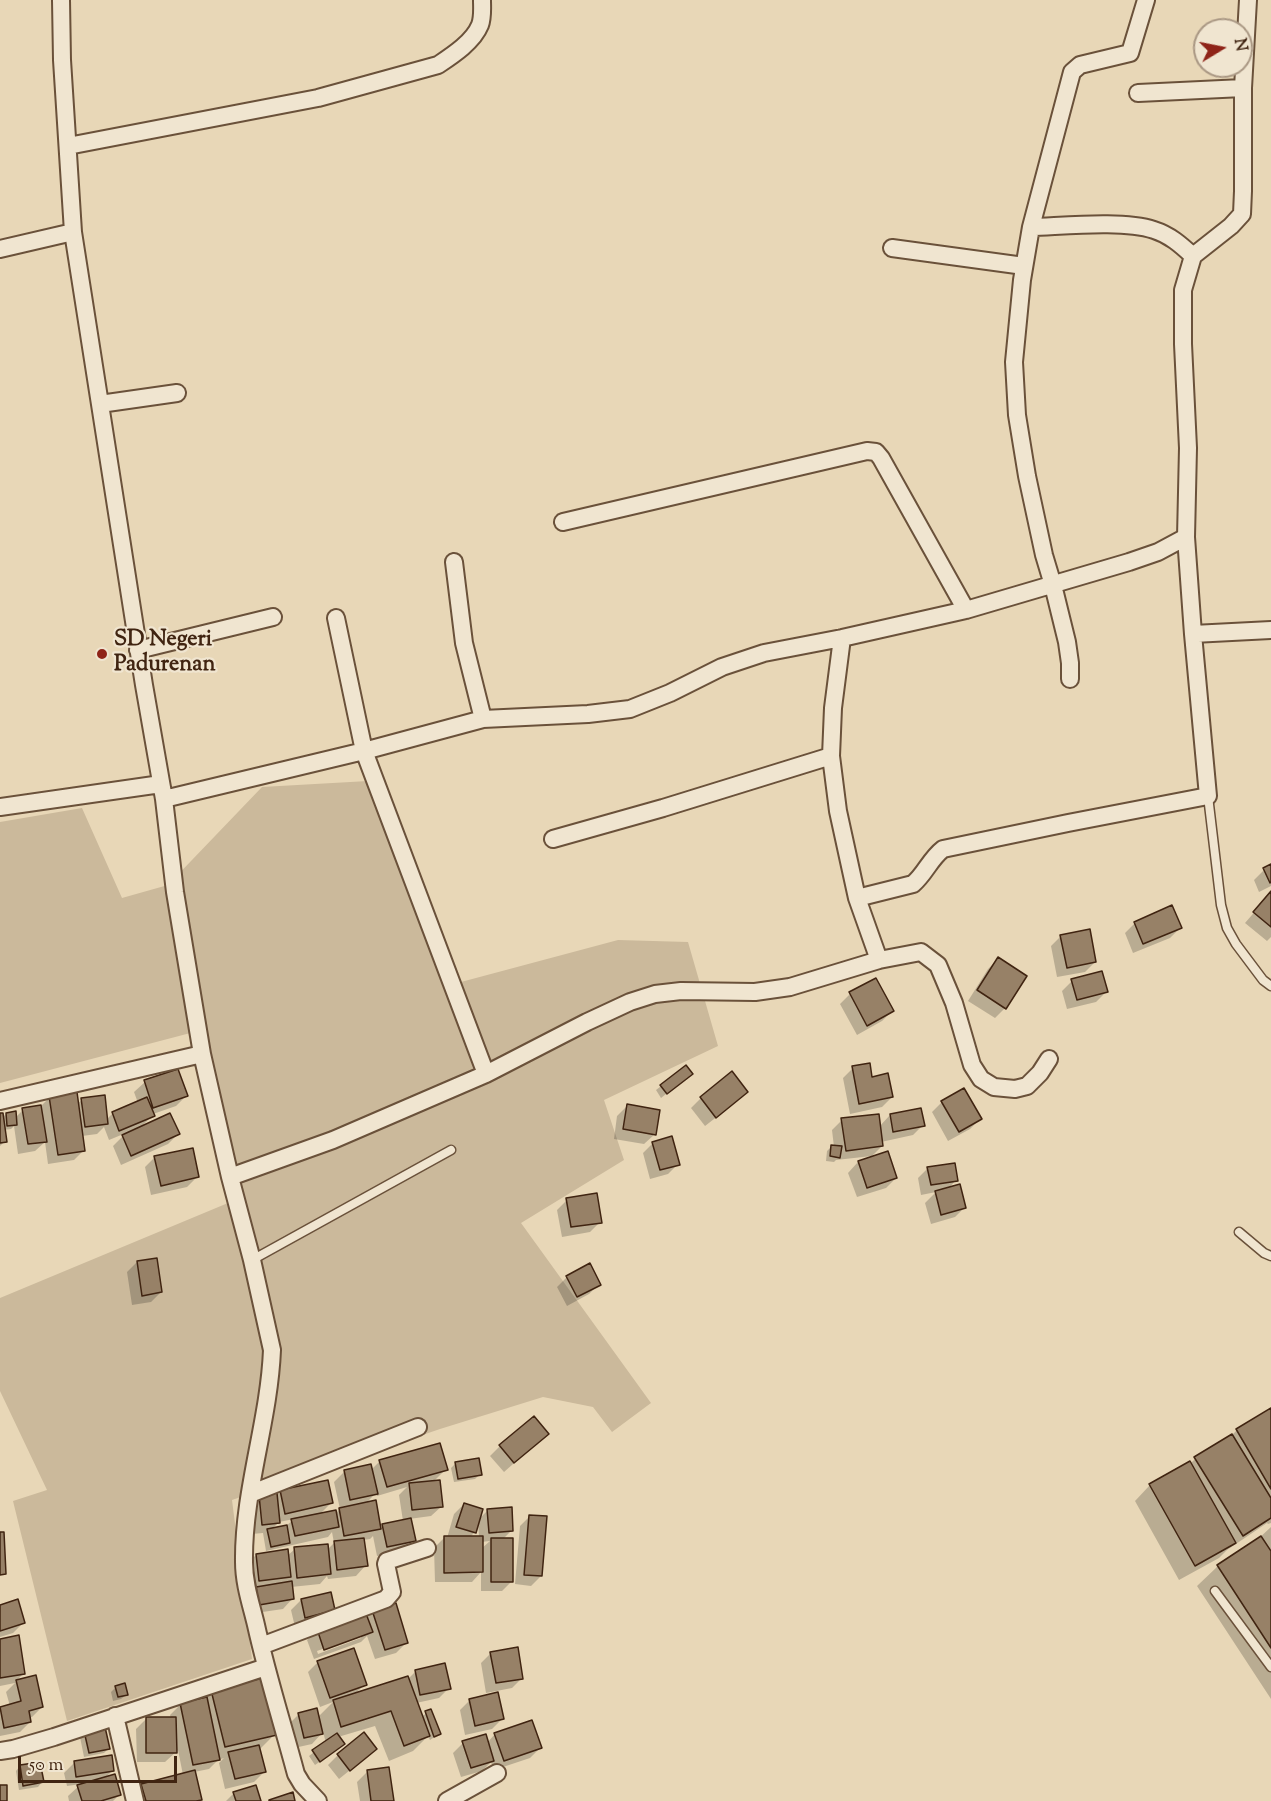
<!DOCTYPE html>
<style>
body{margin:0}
#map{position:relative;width:1271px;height:1801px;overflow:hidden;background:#e8d7b7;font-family:"Sorts Mill Goudy",serif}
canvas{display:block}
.north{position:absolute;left:1193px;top:18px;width:60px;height:60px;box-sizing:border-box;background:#f0e5d0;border:2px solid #aa9884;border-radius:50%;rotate:80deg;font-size:16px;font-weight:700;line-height:24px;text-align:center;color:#402411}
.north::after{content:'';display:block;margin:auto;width:21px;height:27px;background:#8f2418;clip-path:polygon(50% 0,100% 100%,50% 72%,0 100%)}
.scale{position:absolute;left:18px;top:1756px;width:159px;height:27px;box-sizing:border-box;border:3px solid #402411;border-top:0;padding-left:8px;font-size:18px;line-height:21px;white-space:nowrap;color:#402411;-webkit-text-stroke:4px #f0e5d0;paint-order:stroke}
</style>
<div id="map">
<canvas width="1271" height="1801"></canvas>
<div class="north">N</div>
<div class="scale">50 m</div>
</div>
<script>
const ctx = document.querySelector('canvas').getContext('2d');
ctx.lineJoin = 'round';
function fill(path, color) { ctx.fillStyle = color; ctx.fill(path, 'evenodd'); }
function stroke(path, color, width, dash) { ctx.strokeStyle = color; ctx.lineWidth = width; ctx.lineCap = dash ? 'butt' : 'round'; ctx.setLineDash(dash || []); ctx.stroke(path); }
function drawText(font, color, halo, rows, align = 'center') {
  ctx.font = font + ' "Sorts Mill Goudy",serif'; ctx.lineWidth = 4.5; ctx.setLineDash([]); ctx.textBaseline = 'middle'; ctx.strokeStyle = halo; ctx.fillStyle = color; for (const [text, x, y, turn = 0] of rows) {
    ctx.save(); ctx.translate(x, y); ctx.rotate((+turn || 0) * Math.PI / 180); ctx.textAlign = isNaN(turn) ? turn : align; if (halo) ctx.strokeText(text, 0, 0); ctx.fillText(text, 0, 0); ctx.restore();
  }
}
fill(new Path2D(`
 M 368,781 L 461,982 L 618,940 L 688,942 L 718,1046 L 604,1100 L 624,1160 L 521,1223 L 651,1403 L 612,1432 L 593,1407 L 543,1397 L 440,1429 L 232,1500 L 252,1659 L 67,1721 L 13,1501 L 47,1490 L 0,1391 L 0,1298 L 228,1203 L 198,1031 L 0,1083 L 0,822 L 82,808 L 122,898 L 168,885 L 262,787 Z`), '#cbb99b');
fill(new Path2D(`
 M 1271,866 L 1271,886 L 1259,892 L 1254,880 L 1264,870 Z
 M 1271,893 L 1271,937 L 1267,941 L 1245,923 Z
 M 1135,923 L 1180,928 L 1170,938 L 1133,953 L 1125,933 Z
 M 1061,936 L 1095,962 L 1085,972 L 1057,977 L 1051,946 Z
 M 998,959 L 1005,1008 L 995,1018 L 968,1001 L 988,969 Z
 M 875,980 L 892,1011 L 882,1021 L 857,1035 L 840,1004 L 850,994 Z
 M 1072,981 L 1106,992 L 1096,1002 L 1067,1009 L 1062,991 Z
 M 686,1067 L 686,1078 L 661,1098 L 656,1090 Z
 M 853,1068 L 871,1079 L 892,1097 L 882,1107 L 850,1114 L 843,1078 Z
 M 145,1082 L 186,1096 L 176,1106 L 153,1114 L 153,1115 L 141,1127 L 178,1134 L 168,1144 L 121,1165 L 113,1146 L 126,1133 L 109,1140 L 104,1127 L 97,1134 L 82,1136 L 84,1150 L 74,1160 L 48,1164 L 45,1142 L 35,1151 L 18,1154 L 14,1126 L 11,1129 L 4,1130 L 5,1141 L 0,1146 L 0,1115 L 2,1118 L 6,1114 L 15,1118 L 23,1110 L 40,1107 L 49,1098 L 77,1104 L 82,1100 L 106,1120 L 113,1113 L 138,1103 L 134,1092 Z
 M 746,1092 L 736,1102 L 705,1126 L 691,1108 L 701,1098 Z
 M 942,1102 L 980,1119 L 970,1129 L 948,1141 L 932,1112 Z
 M 627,1106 L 655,1134 L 644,1144 L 614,1139 L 617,1116 Z
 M 890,1115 L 923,1125 L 913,1135 L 881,1142 L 882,1146 L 872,1156 L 836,1160 L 834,1162 L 826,1161 L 827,1151 L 832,1146 L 834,1147 L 832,1130 L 842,1120 L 879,1127 Z
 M 653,1143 L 678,1164 L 668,1174 L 650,1179 L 643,1153 Z
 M 887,1153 L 896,1178 L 886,1188 L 857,1197 L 848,1173 L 858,1162 Z
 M 155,1157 L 197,1177 L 187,1187 L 151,1195 L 145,1167 Z
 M 928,1168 L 956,1180 L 948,1189 L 965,1207 L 955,1217 L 931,1224 L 925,1203 L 936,1192 L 921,1195 L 918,1178 Z
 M 567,1200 L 600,1222 L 590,1232 L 562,1237 L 557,1210 Z
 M 137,1262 L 161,1292 L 151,1302 L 132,1305 L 127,1272 Z
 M 567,1277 L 599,1284 L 589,1294 L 567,1306 L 557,1287 Z
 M 1271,1410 L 1271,1523 L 1268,1524 L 1267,1523 L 1227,1550 L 1219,1558 L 1179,1580 L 1135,1501 L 1150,1485 L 1190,1464 L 1195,1459 L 1230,1437 L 1237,1430 Z
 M 547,1434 L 504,1472 L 490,1456 L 500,1446 Z
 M 380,1461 L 446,1469 L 433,1482 L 442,1506 L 431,1516 L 409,1519 L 414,1540 L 404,1550 L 377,1556 L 373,1536 L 370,1539 L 363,1540 L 366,1565 L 356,1576 L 328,1579 L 327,1576 L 320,1584 L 291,1587 L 293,1598 L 283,1609 L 249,1614 L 247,1599 L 256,1589 L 249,1590 L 246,1565 L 256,1555 L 287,1556 L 295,1549 L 327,1550 L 334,1543 L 332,1532 L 328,1537 L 266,1551 L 263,1533 L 252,1534 L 249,1507 L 259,1497 L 277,1495 L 281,1491 L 331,1503 L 319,1515 L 335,1514 L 340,1509 L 334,1482 L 344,1472 L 370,1466 L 371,1470 ZM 407,1487 L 399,1495 L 403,1521 L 383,1526 L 380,1529 L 365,1504 L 376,1493 L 377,1496 ZM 294,1519 L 285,1527 L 271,1530 L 279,1522 Z
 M 456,1463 L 480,1474 L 475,1479 L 454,1482 L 451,1468 Z
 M 464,1504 L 478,1520 L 488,1510 L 512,1530 L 503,1539 L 512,1581 L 502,1591 L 481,1591 L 481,1572 L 472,1582 L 435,1582 L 434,1548 L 444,1538 L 447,1538 L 454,1514 ZM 478,1521 L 479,1537 L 470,1537 L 474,1533 ZM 490,1541 L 481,1549 L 481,1542 Z
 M 530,1516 L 541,1576 L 531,1586 L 515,1584 L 520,1526 Z
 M 1271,1527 L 1271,1699 L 1197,1586 L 1218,1566 L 1257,1540 Z
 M 301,1600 L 334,1610 L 295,1627 L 291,1610 Z
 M 0,1606 L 23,1623 L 13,1633 L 0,1637 Z
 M 373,1611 L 406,1643 L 396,1653 L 375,1659 L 367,1636 L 361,1642 L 314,1659 L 307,1640 L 317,1630 L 366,1618 ZM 361,1635 L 361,1638 L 318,1654 L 317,1651 Z
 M 0,1640 L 24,1673 L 15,1682 L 34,1677 L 42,1707 L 32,1717 L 29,1718 L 30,1722 L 20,1732 L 0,1736 L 0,1708 L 10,1706 L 6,1692 L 15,1683 L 0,1686 Z
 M 491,1653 L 522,1678 L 512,1688 L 486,1693 L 481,1663 Z
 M 318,1662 L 365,1684 L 354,1695 L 407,1680 L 416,1671 L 449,1688 L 439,1698 L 416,1703 L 421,1717 L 430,1711 L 439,1734 L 430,1740 L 428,1736 L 413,1751 L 389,1761 L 375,1726 L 338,1737 L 338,1749 L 315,1765 L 309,1756 L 326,1743 L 323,1732 L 312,1744 L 294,1748 L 289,1724 L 299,1714 L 318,1717 L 333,1702 L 320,1707 L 308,1672 Z
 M 116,1687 L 126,1695 L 121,1699 L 113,1701 L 111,1692 Z
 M 212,1692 L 275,1734 L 259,1750 L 264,1772 L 254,1782 L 225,1789 L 219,1763 L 224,1758 L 218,1760 L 209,1769 L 194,1772 L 200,1799 L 198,1801 L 133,1801 L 132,1795 L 142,1785 L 183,1775 L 178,1750 L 165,1762 L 137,1762 L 136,1729 L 146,1719 L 171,1718 L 170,1715 L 180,1705 L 205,1699 Z
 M 470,1700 L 502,1719 L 492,1729 L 465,1735 L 460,1710 Z
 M 104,1728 L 108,1749 L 104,1753 L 84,1757 L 80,1737 Z
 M 495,1734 L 540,1748 L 530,1758 L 494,1770 L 491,1762 L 482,1771 L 461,1777 L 453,1753 L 463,1743 L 487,1743 Z
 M 338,1755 L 365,1758 L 339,1779 L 328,1765 Z
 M 74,1763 L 113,1770 L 104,1779 L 119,1795 L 113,1801 L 69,1801 L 68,1796 L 81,1784 L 67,1786 L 64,1773 Z
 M 20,1766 L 42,1782 L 38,1787 L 19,1790 L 16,1771 Z
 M 367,1772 L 393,1801 L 360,1801 L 357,1782 Z
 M 234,1793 L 259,1801 L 226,1801 Z`), '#0003');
const building = new Path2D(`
 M 1271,864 L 1271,882 L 1270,883 L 1263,868 Z
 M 1271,891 L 1271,927 L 1253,912 Z
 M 1172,905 L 1182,928 L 1143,944 L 1134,922 Z
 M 1090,929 L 1096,962 L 1067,968 L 1060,935 Z
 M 998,957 L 1027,976 L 1006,1009 L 977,990 Z
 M 1102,971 L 1108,992 L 1077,1000 L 1071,979 Z
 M 876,978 L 894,1011 L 867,1026 L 849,992 Z
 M 870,1063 L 872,1077 L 888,1073 L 893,1097 L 859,1104 L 852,1066 Z
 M 686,1065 L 693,1074 L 667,1094 L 660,1085 Z
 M 178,1069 L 188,1096 L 153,1108 L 144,1080 Z
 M 732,1071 L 748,1092 L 716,1118 L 700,1097 Z
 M 964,1088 L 982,1119 L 959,1132 L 941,1101 Z
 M 77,1092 L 85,1151 L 58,1155 L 49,1096 Z
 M 105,1095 L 108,1124 L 85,1127 L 81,1098 Z
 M 147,1097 L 155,1116 L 119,1131 L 112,1112 Z
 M 627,1104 L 660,1110 L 656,1135 L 623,1129 Z
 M 41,1105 L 47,1142 L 28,1144 L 22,1108 Z
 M 921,1108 L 925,1126 L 893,1132 L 890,1114 Z
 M 16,1111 L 17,1125 L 7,1126 L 6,1113 Z
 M 0,1113 L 3,1113 L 7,1142 L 0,1143 Z
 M 170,1113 L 180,1134 L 131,1156 L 122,1135 Z
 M 879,1114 L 883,1146 L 846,1151 L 841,1118 Z
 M 672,1136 L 680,1165 L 660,1170 L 652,1142 Z
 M 831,1145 L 842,1146 L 840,1158 L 830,1156 Z
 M 193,1148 L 199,1177 L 161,1186 L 154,1156 Z
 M 888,1151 L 897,1178 L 867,1188 L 858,1161 Z
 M 955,1163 L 958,1181 L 931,1185 L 927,1167 Z
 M 960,1184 L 966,1208 L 941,1215 L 935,1191 Z
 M 597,1193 L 602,1223 L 571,1227 L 566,1198 Z
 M 157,1258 L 162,1292 L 142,1296 L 137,1261 Z
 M 590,1263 L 601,1285 L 577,1297 L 566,1276 Z
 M 1271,1408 L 1271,1489 L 1236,1429 Z
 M 534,1416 L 549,1434 L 514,1463 L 499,1445 Z
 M 1232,1434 L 1271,1498 L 1271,1518 L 1243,1536 L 1194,1457 Z
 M 440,1443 L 448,1470 L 387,1487 L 379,1460 Z
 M 479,1458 L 482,1475 L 458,1479 L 455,1462 Z
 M 1190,1461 L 1236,1543 L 1195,1566 L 1149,1484 Z
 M 371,1464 L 378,1494 L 350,1500 L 344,1470 Z
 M 328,1480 L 333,1503 L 285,1514 L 280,1490 Z
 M 440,1480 L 443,1507 L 412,1510 L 409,1483 Z
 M 277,1493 L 280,1523 L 262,1525 L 259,1495 Z
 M 376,1500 L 381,1529 L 344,1536 L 339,1508 Z
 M 464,1503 L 483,1509 L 476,1533 L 456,1527 Z
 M 512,1507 L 513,1531 L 489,1533 L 487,1509 Z
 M 336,1510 L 339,1527 L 295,1536 L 291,1519 Z
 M 529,1515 L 547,1516 L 542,1576 L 524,1575 Z
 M 411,1518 L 416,1541 L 387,1547 L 382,1524 Z
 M 287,1525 L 290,1543 L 271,1547 L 267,1529 Z
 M 0,1532 L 4,1532 L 6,1574 L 0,1575 Z
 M 444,1536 L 483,1536 L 483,1572 L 444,1573 Z
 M 1261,1536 L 1271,1551 L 1271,1648 L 1217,1565 Z
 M 364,1538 L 368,1566 L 337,1570 L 334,1541 Z
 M 491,1538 L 513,1538 L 513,1582 L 491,1582 Z
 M 328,1544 L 331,1574 L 297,1578 L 294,1547 Z
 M 288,1549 L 291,1577 L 259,1581 L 256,1554 Z
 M 292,1581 L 294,1599 L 259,1605 L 256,1587 Z
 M 331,1592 L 335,1610 L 305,1618 L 301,1599 Z
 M 18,1599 L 25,1623 L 0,1631 L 0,1605 Z
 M 396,1603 L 408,1643 L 385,1650 L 372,1610 Z
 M 365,1611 L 373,1632 L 324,1650 L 317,1629 Z
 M 19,1635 L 25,1674 L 0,1678 L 0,1639 Z
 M 518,1647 L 523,1679 L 496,1683 L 490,1652 Z
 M 354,1648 L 367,1685 L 330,1698 L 317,1661 Z
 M 445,1663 L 451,1689 L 420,1695 L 415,1670 Z
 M 36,1675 L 43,1707 L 29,1711 L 31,1722 L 4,1728 L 0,1707 L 21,1701 L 16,1680 Z
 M 408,1676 L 430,1736 L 404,1746 L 391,1711 L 341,1727 L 333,1700 Z
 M 263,1678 L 277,1735 L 225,1747 L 211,1690 Z
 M 125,1683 L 128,1695 L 118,1697 L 115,1686 Z
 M 498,1692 L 504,1719 L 475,1726 L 469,1699 Z
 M 207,1697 L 220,1760 L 193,1765 L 180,1703 Z
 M 317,1708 L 323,1734 L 304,1738 L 298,1713 Z
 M 431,1709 L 441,1734 L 434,1737 L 425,1711 Z
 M 146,1717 L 176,1717 L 177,1753 L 146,1753 Z
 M 532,1720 L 542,1748 L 504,1761 L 494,1733 Z
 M 105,1727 L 110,1749 L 89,1753 L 84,1731 Z
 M 364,1732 L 377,1749 L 350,1771 L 337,1754 Z
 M 337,1733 L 345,1744 L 320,1762 L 312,1750 Z
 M 486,1734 L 494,1761 L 471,1768 L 462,1741 Z
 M 259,1745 L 266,1772 L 235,1779 L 228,1752 Z
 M 112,1755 L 114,1771 L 76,1777 L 74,1761 Z
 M 40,1762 L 44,1782 L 23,1786 L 20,1765 Z
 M 389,1767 L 394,1801 L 371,1801 L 367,1770 Z
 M 195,1770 L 202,1800 L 196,1801 L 146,1801 L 141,1784 Z
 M 115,1774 L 121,1795 L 101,1801 L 82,1801 L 77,1785 Z
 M 0,1785 L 7,1785 L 7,1801 L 0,1801 Z
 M 256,1785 L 261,1801 L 236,1801 L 233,1792 Z
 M 293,1792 L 295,1801 L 269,1801 L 269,1800 Z`);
fill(building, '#978167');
stroke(building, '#402411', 1.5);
const service = new Path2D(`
 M 1208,796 L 1221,905 L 1227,928 L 1236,944 L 1263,980 L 1271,986
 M 1239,1232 L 1264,1253 L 1271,1256
 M 252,1260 L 451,1150
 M 1215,1591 L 1271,1667`);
const minor = new Path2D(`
 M 61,0 L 62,60 L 73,232 L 144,685 L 164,799 L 175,892 L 202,1054 L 230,1177 L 252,1260 L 272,1350 C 269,1422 243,1491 244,1562 C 244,1584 251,1604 256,1625 C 267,1675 283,1725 296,1774 L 302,1784 L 318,1801
 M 1138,93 L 1243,88
 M 68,146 L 318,98 L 438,65 C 453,55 473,42 480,25 C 483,17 482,8 482,0
 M 1031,227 C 1065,226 1123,220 1154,230 C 1170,235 1181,245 1193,256
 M 892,248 L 1024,266
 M 0,249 L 73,232
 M 100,404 L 177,393
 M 563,522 L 867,451 L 876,452 L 881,458 L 966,610
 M 454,562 L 464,643 L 483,719
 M 336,618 L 364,751 L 486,1074
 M 1193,634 L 1271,630
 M 842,638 L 833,708 L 831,756 L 838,811 L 857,898 L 879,960
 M 138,650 L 273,617
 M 1070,679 L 1070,663 L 1067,642 L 1053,585 L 1044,555 L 1027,476 L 1017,415 L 1014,362 L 1022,280 L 1031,227 L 1072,72 L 1080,65 L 1130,53 L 1146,0
 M 164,799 L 364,751 L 483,719 L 588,714 L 630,709 L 670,693 L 722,667 L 764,653 L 842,638 L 966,610 L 1129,562 L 1158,552 L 1186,537
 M 0,807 L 161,784
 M 553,839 L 663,808 L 831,756
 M 857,898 L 913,884 C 925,874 930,859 943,849 L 1068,823 L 1208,796 L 1193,634 L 1186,537 L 1188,448 L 1183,344 L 1183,290 L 1193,256 L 1231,226 L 1242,214 L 1243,191 L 1243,88 L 1248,0
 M 0,1101 L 202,1054
 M 230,1177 L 333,1140 L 486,1074 L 587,1022 L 630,1002 L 655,994 L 681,991 L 755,992 L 790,987 L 879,960 L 921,952 L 938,965 L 954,1003 L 972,1065 L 981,1079 L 994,1087 L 1015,1089 L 1027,1086 L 1040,1073 L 1049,1059
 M 250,1494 L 418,1427
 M 261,1646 L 386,1599 L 392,1592 L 386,1564 L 387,1561 L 427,1548
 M 115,1716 L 135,1801
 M 0,1751 L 13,1749 L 54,1737 L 266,1667
 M 447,1801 L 497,1773`);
stroke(service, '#6a513a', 11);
stroke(minor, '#6a513a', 20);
stroke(service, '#f0e5d0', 8);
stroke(minor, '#f0e5d0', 16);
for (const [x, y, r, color] of [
 [102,654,6,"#8f2418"]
]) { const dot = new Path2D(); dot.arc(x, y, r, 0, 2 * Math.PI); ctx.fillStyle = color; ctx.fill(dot); stroke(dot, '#f0e5d0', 2); }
drawText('bold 22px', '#402411', '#f0e5d0', [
 ["SD Negeri",114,641],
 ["Padurenan",114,666]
], 'left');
</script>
